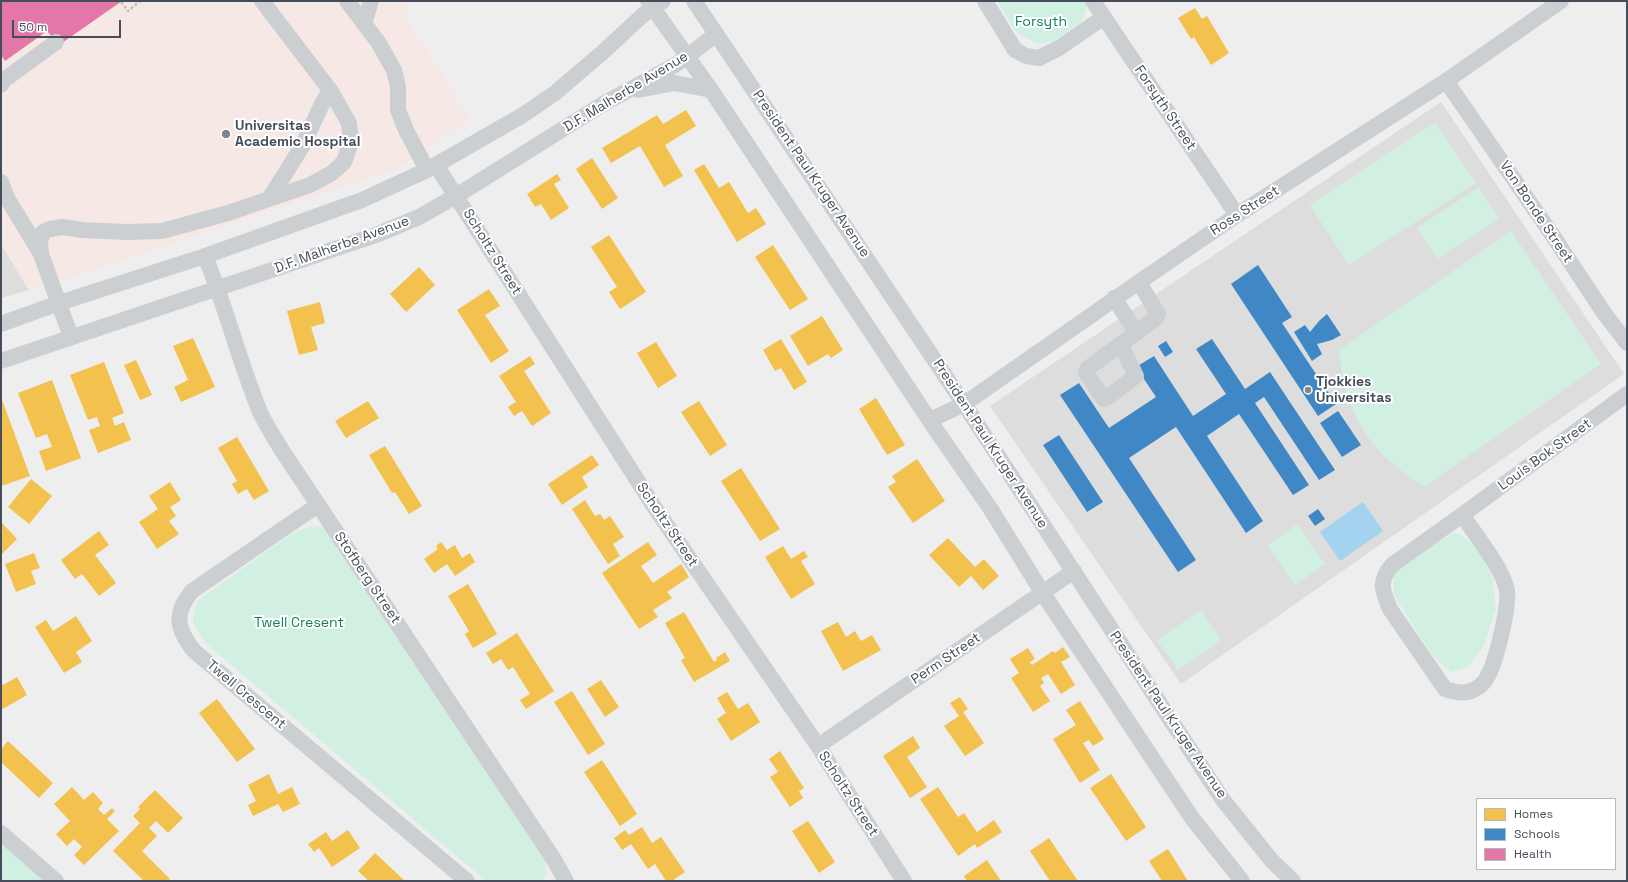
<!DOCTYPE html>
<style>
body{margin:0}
#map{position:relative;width:1628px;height:882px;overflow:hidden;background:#efeeee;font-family:"Space Grotesk",sans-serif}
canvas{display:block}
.frame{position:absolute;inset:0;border:2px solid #454d5b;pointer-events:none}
.legend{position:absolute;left:1476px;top:798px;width:140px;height:72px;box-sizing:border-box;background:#fff;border:1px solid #b5b8bd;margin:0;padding:5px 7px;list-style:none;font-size:12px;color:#454d5b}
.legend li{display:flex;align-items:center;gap:8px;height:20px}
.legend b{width:20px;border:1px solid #b5b8bd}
.scale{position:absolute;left:12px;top:20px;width:109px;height:18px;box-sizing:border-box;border:2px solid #454d5b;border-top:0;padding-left:5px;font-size:12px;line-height:14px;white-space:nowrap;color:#454d5b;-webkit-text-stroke:3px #fff;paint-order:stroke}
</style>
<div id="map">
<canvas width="1628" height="882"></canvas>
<div class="frame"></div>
<ul class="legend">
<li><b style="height:11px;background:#f2c14e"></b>Homes</li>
<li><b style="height:11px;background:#3f88c5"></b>Schools</li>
<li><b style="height:11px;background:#e377a8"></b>Health</li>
</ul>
<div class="scale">50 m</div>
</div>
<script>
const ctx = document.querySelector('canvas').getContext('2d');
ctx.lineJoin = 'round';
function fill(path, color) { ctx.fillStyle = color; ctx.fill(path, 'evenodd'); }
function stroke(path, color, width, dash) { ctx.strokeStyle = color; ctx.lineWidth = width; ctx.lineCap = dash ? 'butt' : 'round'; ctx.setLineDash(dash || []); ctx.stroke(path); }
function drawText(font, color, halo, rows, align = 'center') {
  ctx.font = font + ' "Space Grotesk",sans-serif'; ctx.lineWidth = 4; ctx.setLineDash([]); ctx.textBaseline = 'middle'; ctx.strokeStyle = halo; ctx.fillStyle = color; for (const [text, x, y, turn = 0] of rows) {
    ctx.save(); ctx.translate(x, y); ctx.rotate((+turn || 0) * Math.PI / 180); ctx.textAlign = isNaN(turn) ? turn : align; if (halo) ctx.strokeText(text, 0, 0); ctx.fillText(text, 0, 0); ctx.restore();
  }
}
fill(new Path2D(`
 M 1441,102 L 1624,374 L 1181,684 L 990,406 Z
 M 1,244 L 29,290 L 1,298 Z`), '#ddddde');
fill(new Path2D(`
 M 1,1 L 409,1 L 405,16 L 471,120 L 398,168 L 248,219 L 29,290 L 1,244 L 1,64 L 2,63 L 1,61 Z`), '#f6e8e4');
fill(new Path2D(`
 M 997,1 L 1086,1 L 1087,6 L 1082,21 L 1054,41 L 1037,44 L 1017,33 Z
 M 1435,122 L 1476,183 L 1349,265 L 1310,205 Z
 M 1479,187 L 1499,219 L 1437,259 L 1417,228 Z
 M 1511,231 L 1601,364 L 1425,486 C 1371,456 1344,412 1339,350 Z
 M 1297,524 L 1325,564 L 1295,585 L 1268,546 Z
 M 311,526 L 328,528 L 546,848 L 546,875 L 542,881 L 486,881 L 209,646 C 194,628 188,622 198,600 L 291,534 Z
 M 1456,532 L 1475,545 L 1492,575 L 1496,609 L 1483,648 L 1468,667 L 1451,672 L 1431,654 L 1394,595 L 1393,573 L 1415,555 Z
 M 1201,610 L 1221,640 L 1178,670 L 1157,640 Z
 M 1,830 L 60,881 L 1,881 Z`), '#d1f0e2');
fill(new Path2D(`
 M 1363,502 L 1383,531 L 1340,561 L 1320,532 Z`), '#a3d3ef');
fill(new Path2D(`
 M 1195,8 L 1202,19 L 1207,16 L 1229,53 L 1211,65 L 1194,37 L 1191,39 L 1178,18 Z
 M 686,110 L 696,126 L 665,145 L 683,176 L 664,187 L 640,146 L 611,163 L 602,148 L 657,115 L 663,124 Z
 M 592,158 L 618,198 L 602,209 L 576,169 Z
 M 704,164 L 719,188 L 729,182 L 748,213 L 756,208 L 766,224 L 737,242 L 694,170 Z
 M 557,174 L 561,180 L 554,184 L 569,208 L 551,220 L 541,204 L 535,207 L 527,194 Z
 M 609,235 L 646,292 L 620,309 L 609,292 L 617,287 L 591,247 Z
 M 773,245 L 808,299 L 790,310 L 755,257 Z
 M 419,267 L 435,285 L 406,312 L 390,294 Z
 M 489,289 L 500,306 L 485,315 L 509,351 L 491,363 L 457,310 Z
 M 320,302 L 325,323 L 311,327 L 318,350 L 299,355 L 287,311 Z
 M 822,316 L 843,350 L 831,358 L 828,354 L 808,366 L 790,336 Z
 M 193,338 L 215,387 L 181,402 L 174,387 L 188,380 L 173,346 Z
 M 781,339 L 807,382 L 794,390 L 781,368 L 775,371 L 763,350 Z
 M 656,342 L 677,376 L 658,388 L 637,353 Z
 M 530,356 L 535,364 L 524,371 L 551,413 L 532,426 L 522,411 L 514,416 L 508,407 L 516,402 L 499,376 Z
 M 136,360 L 152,395 L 140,400 L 124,365 Z
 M 104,362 L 124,413 L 112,418 L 115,426 L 124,422 L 131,440 L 98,453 L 89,430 L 100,426 L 97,417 L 88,420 L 70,375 Z
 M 52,380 L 81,458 L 46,471 L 39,451 L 52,447 L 47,434 L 36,438 L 18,393 Z
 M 1,397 L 30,476 L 1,486 Z
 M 876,398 L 905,445 L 887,455 L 859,409 Z
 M 368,401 L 379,418 L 346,438 L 335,421 Z
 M 699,401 L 727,445 L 710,456 L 681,412 Z
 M 237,437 L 269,491 L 254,500 L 247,489 L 238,494 L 232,484 L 237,481 L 218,448 Z
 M 385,446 L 422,506 L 409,514 L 395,492 L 392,493 L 369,455 Z
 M 592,455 L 599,465 L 582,477 L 588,487 L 562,505 L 548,484 Z
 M 917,459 L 945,501 L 913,523 L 888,487 L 896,482 L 892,476 Z
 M 741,468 L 780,529 L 760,541 L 721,481 Z
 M 31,479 L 52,496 L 29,524 L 8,507 Z
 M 170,482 L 181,500 L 170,507 L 176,516 L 169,521 L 179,534 L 157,549 L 139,522 L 158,509 L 149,496 Z
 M 585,500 L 595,516 L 600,514 L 604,520 L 610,516 L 624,537 L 613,544 L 620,556 L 608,564 L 572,509 Z
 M 1,522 L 17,539 L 1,555 Z
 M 99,531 L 109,545 L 95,555 L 116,583 L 99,596 L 82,574 L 75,579 L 61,560 Z
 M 948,538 L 975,567 L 984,559 L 999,576 L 983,590 L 971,576 L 959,587 L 929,555 Z
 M 441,542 L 447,550 L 455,545 L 462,558 L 470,553 L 475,562 L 455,576 L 447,564 L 434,573 L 424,559 L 438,549 L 436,546 Z
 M 648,542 L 657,555 L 641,566 L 653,583 L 681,564 L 689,577 L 667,592 L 672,598 L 653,610 L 658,617 L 639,629 L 602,573 Z
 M 783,546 L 791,559 L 804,551 L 808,557 L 801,561 L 815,584 L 791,599 L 765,557 Z
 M 34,553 L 40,568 L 31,571 L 36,584 L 16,592 L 5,564 Z
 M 468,584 L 497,634 L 473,648 L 465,634 L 469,631 L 448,596 Z
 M 684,612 L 714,662 L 717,660 L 716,658 L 725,652 L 730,661 L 694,682 L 681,660 L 685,658 L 665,623 Z
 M 76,616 L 92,641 L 76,652 L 82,662 L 64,673 L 35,627 L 46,620 L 53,631 Z
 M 838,622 L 846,637 L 855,631 L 861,641 L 872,635 L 881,650 L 843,671 L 821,631 Z
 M 517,633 L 554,691 L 526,709 L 520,700 L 530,694 L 513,667 L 508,670 L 501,659 L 493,664 L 486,653 Z
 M 1063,647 L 1070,657 L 1061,662 L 1075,685 L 1061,694 L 1048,674 L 1041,678 L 1044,683 L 1040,686 L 1050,701 L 1033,712 L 1011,678 L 1019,673 L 1010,659 L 1028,648 L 1035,659 L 1030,662 L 1032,665 L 1053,651 L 1055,653 Z
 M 17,677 L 27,695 L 1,710 L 1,682 L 3,685 Z
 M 601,680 L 619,707 L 605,717 L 587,689 Z
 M 572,691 L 605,744 L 588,755 L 554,702 Z
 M 727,692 L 738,709 L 748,703 L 760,722 L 731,741 L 717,719 L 726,713 L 717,698 Z
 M 960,697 L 968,709 L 963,712 L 984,743 L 965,756 L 944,726 L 959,716 L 950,703 Z
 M 217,699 L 255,749 L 237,762 L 199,713 Z
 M 1080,701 L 1104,739 L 1093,746 L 1089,740 L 1083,743 L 1100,770 L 1080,783 L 1053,739 L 1076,725 L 1066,710 Z
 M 913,736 L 920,748 L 907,757 L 927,787 L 910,798 L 883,756 Z
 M 8,741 L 53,783 L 39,798 L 1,762 L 1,749 Z
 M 780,751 L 804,788 L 799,791 L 803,798 L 790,807 L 770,777 L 778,772 L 769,759 Z
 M 602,760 L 637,814 L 620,826 L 584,772 Z
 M 269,774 L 278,794 L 292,787 L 300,804 L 283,812 L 278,804 L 253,816 L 248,805 L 256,801 L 248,785 Z
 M 1111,774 L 1146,827 L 1126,841 L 1090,788 Z
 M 72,787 L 84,800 L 93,792 L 103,803 L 98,809 L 104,815 L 112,808 L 115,811 L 107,819 L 119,831 L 84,865 L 74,855 L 82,847 L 74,839 L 67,846 L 56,834 L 70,821 L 54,804 Z
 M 938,787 L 958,817 L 964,813 L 977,832 L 994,820 L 1002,832 L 977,848 L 975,844 L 958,856 L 920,799 Z
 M 155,790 L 183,818 L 168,833 L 156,821 L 149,828 L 157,836 L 142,851 L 170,879 L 168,881 L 144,881 L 113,851 L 140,823 L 133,816 L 140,809 L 138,807 Z
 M 808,821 L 835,862 L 819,873 L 792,831 Z
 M 642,827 L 652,843 L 661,837 L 685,872 L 672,881 L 666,881 L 655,864 L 648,869 L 631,844 L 622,850 L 614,838 L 625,830 L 629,835 Z
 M 348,830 L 360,848 L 332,867 L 319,848 L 314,852 L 308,844 L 326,832 L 332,841 Z
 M 1049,838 L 1078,881 L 1050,881 L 1030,851 Z
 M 1168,849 L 1188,881 L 1162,881 L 1149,861 Z
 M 375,853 L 405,881 L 369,881 L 358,871 Z
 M 987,860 L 1001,881 L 967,881 L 964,876 Z`), '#f2c14e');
fill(new Path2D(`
 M 1258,265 L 1292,317 L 1282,323 L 1336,404 L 1318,416 L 1231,284 Z
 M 1327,314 L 1341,335 L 1332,340 L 1317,344 L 1322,354 L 1312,361 L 1294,332 L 1305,325 L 1310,332 L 1319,321 Z
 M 1212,339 L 1245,389 L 1270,372 L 1335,470 L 1319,480 L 1264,397 L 1255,403 L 1309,485 L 1293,495 L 1239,414 L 1207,436 L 1263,521 L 1246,533 L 1176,427 L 1129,458 L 1196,560 L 1178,572 L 1060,395 L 1079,383 L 1109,428 L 1156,397 L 1136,367 L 1154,356 L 1193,416 L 1226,394 L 1196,349 Z
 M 1166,341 L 1173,352 L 1165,357 L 1158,346 Z
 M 1338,411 L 1361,445 L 1342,457 L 1320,423 Z
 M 1059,435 L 1103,502 L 1087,512 L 1043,445 Z
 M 1318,509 L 1325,519 L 1315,526 L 1308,516 Z`), '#3f88c5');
fill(new Path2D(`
 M 1,1 L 122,1 L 59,45 L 47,31 L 5,61 L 1,55 Z`), '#e377a8');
stroke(new Path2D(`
 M 121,2 L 128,11 L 140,1`), '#b8c4c3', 2.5, [3, 2]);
stroke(new Path2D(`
 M 347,1 L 378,42 L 394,70 L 398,87 L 398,110 L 406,130 L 427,170
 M 648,1 L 711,90 L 934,427 L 990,508 L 1042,592 L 1192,818 L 1242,881
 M 694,1 L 964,404 L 1223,800 L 1272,861 L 1293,881
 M 985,1 L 1015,50 L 1026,56 L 1039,58 L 1059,48 L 1104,17
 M 1093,1 L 1237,215
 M 364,24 L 371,1
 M 1446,81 L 1551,233 L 1604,313 L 1627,343
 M 1,85 L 4,80 L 56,42
 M 638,90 L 675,83 L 711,90
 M 436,165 L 655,508 L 818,746 L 904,881
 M 1,182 L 7,198 L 41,254
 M 269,199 L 303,145 L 321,106 L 330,90
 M 205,256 C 226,307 239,361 260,412 C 266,425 274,437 281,449 L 553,858 L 566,881
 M 1114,298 L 1137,333
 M 1,324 L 59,303 L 205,256 L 362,200 L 427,170 L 523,115 L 555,93 L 603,52 L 643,15 L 663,1
 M 71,337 L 41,254 L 40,241 L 43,232 L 50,229 L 62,227 L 82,230 L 127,232 L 162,231 L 228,213 L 310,185 L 332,173 L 344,162 L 351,142 L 349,123 L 330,90 L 262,1
 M 1121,345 L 1136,376 L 1107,398 L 1104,399 L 1086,373 L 1087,369 L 1156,318 L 1158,314 L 1139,282
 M 1,361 L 376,235 L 419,217 L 456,196 L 603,104 L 675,65 L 688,56 L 716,34
 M 930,420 L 964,404 L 1139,282 L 1237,215 L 1446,81 L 1561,1
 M 318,505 L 192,591 C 173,614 177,629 194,651 L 467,881
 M 1462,515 C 1475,534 1504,570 1507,591 C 1509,608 1495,669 1484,682 C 1472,695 1459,694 1445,689 L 1390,609 C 1382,590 1378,582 1392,565 L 1462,515 L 1627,394
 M 818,746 L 1074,571
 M 1,833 L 56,881`), '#cccfd2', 16);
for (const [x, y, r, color] of [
 [226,134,5,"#80858e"],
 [1308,390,4,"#80858e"]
]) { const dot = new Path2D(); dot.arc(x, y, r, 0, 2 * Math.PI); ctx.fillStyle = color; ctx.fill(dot); stroke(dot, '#fff', 1.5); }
drawText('14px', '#12805c', '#fff', [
 ["Forsyth",1041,22],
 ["Twell Cresent",299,623]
]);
drawText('14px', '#454d5b', '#fff', [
 ["D.F. Malherbe Avenue",626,92,-31],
 ["Forsyth Street",1165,108,56],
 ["President Paul Kruger Avenue",811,174,56],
 ["Ross Street",1245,211,-33],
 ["Von Bonde Street",1536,212,56],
 ["D.F. Malherbe Avenue",342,245,-20],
 ["Scholtz Street",492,252,58],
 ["President Paul Kruger Avenue",990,444,57],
 ["Louis Bok Street",1545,455,-36],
 ["Scholtz Street",667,525,56],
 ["Stofberg Street",367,578,56],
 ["Perm Street",946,659,-34],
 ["Twell Crescent",246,695,40],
 ["President Paul Kruger Avenue",1168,715,56],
 ["Scholtz Street",848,794,57]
]);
drawText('bold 14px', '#454d5b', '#fff', [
 ["Universitas",235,126],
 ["Academic Hospital",235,142],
 ["Tjokkies",1316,382],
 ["Universitas",1316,398]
], 'left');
</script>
